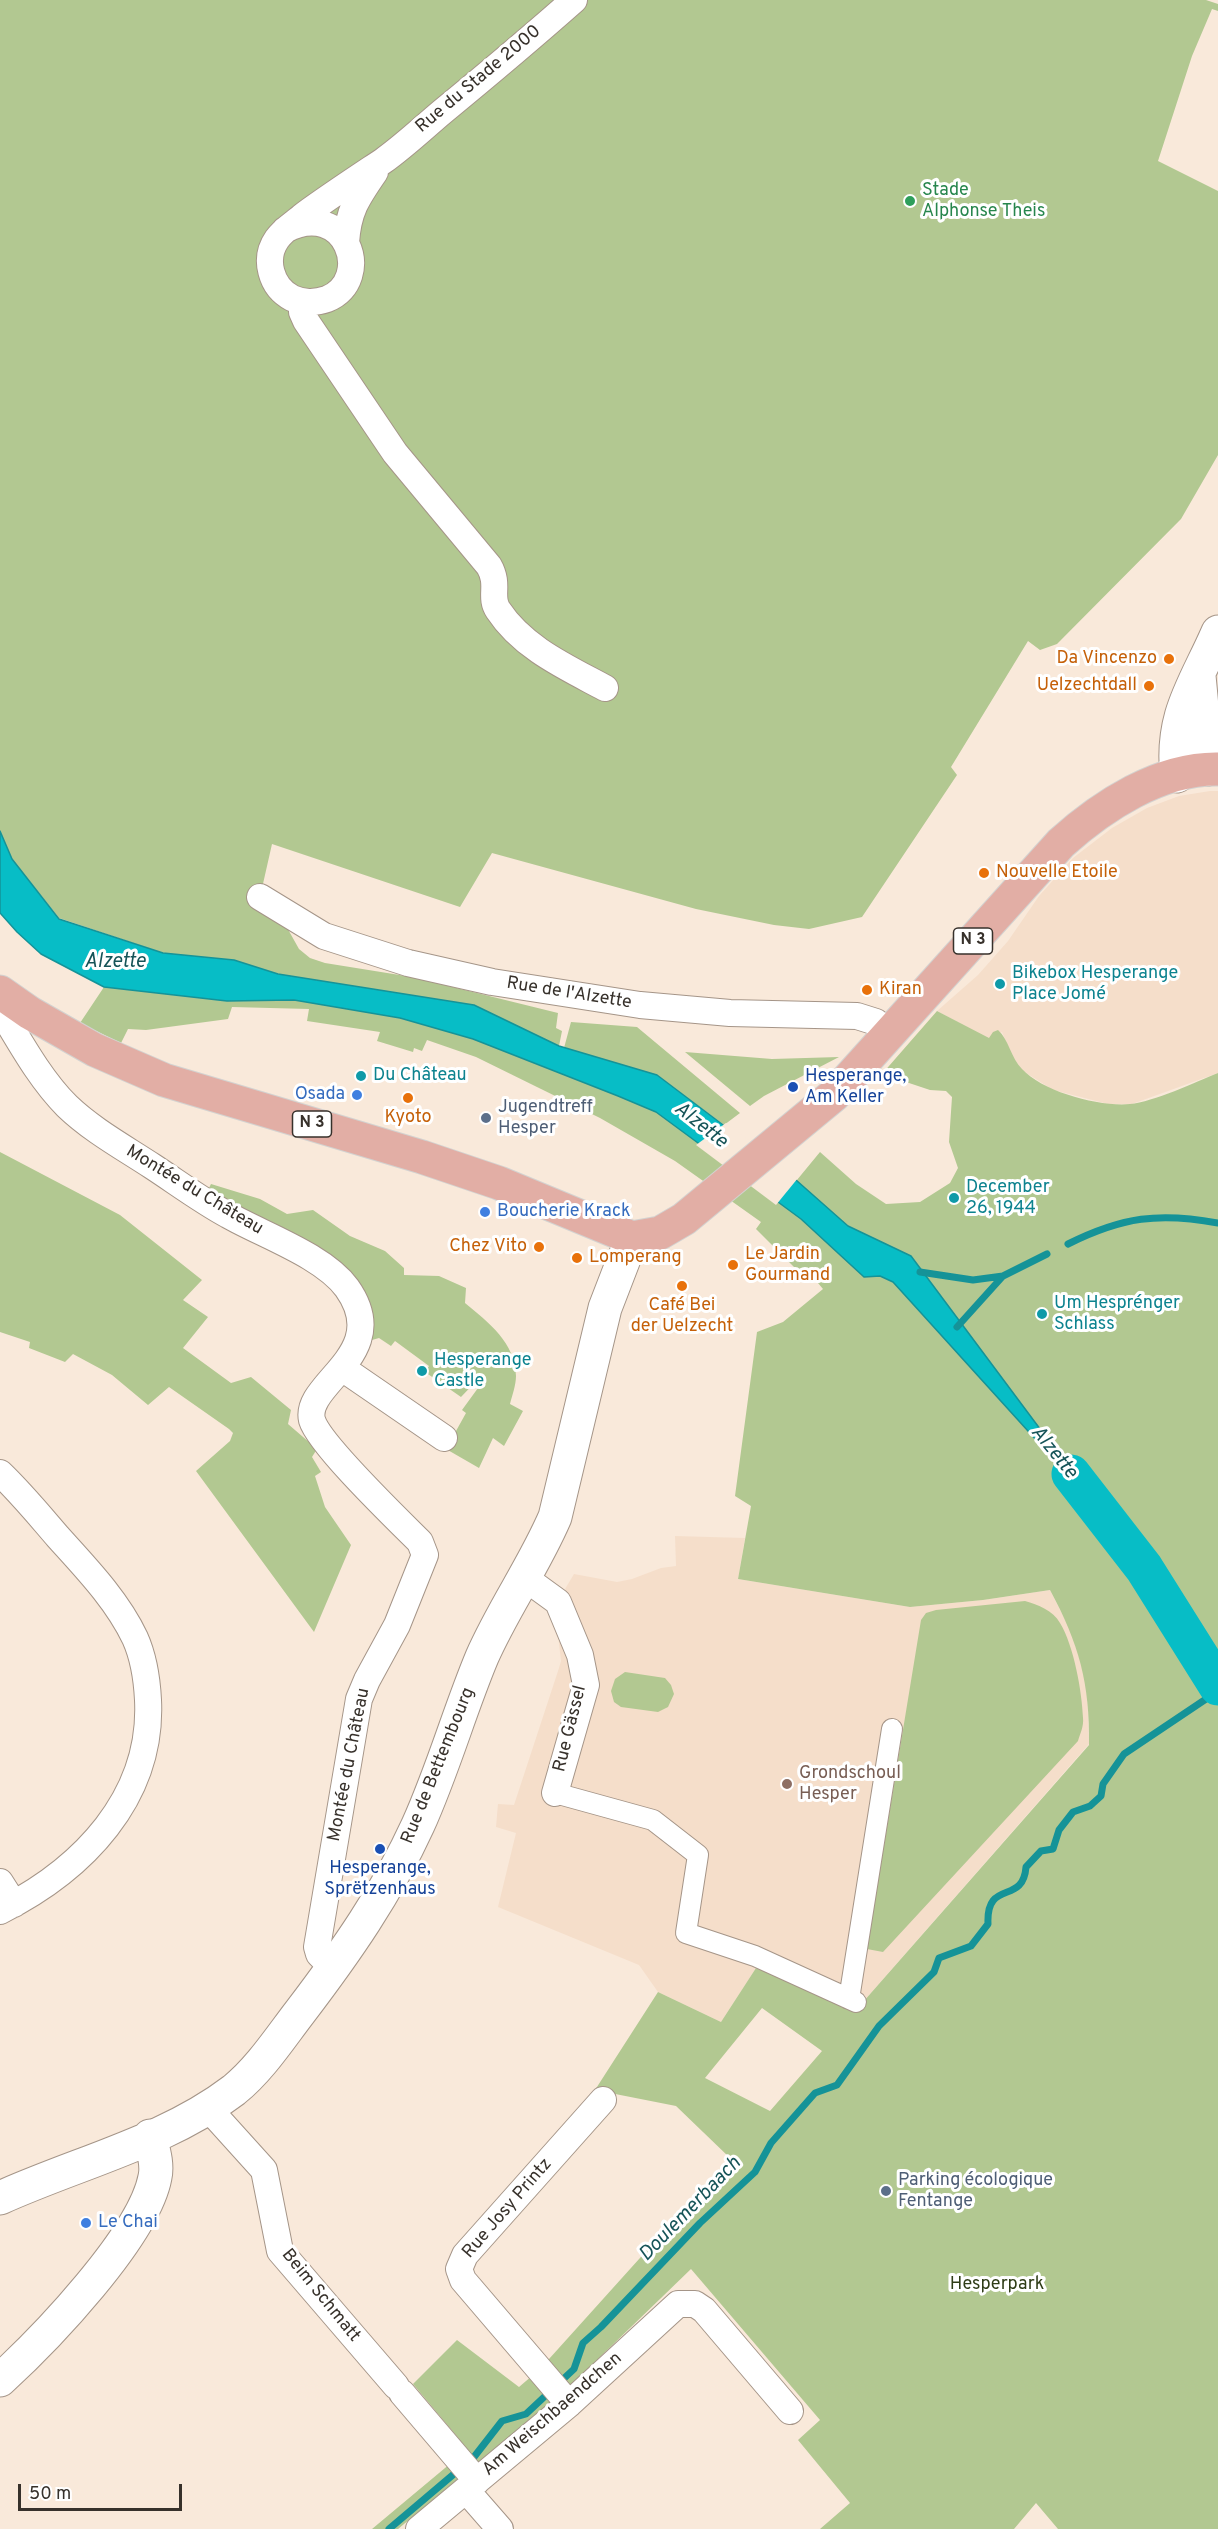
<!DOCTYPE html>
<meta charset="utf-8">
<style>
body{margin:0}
#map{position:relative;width:1218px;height:2529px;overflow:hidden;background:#f9e9da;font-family:Overpass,sans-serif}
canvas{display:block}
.scale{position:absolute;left:18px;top:2484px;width:164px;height:27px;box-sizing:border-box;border:3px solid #37312b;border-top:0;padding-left:8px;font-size:18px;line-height:21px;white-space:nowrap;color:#37312b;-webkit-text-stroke:4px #fff;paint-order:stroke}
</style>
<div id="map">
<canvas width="1218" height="2529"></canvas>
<div class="scale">50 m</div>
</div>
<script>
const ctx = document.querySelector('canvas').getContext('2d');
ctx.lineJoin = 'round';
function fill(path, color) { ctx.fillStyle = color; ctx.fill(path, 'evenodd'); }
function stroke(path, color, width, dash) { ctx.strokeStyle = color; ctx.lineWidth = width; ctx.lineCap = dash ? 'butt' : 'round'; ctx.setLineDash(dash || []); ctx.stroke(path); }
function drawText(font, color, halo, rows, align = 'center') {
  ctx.font = font + ' Overpass,sans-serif'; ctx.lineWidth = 6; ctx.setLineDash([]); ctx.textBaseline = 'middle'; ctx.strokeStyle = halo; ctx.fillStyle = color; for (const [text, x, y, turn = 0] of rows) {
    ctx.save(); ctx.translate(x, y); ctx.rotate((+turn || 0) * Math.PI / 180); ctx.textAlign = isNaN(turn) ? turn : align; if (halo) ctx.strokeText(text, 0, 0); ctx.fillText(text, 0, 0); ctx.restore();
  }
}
fill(new Path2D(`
 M 1210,791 L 1218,791 L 1218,1073 L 1132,1104 L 1108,1104 L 1053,1090 L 1023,1071 L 1011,1055 L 1002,1032 L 989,1039 L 937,1011 L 978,975 L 1008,941 L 1039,896 L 1073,858 L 1112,828 L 1147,808 L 1179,796 Z
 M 675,1536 L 745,1538 L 738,1579 L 910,1607 L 983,1600 L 1050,1590 L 1075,1639 L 1087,1689 L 1089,1744 L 855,2011 L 756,1968 L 721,2022 L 658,1992 L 639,1965 L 498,1907 L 516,1833 L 496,1827 L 498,1804 L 514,1805 L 559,1668 L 561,1661 L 557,1626 L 576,1621 L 565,1589 L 574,1574 L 617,1582 L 632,1579 L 661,1568 L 676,1566 Z`), '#f5deca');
fill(new Path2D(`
 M 0,0 L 1206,0 L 1218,4 L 1218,11 L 1212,9 L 1192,56 L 1158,161 L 1218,191 L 1218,455 L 1181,519 L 1057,644 L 1040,650 L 1028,641 L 951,767 L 957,775 L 862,917 L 809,929 L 774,925 L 696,909 L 492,853 L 460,907 L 272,844 L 260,897 L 285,924 L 299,949 L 310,958 L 325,963 L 412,977 L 558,1013 L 556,1028 L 562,1031 L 559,1046 L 474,1005 L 278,974 L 234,960 L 163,953 L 59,918 L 12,859 L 0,831 Z
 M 104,987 L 227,1001 L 294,1000 L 400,1018 L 473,1039 L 656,1111 L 778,1203 L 820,1152 L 856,1184 L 886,1204 L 920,1202 L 950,1183 L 958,1168 L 949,1142 L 952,1097 L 946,1091 L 930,1090 L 882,1074 L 937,1011 L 989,1038 L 993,1032 L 998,1030 C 1009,1040 1011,1058 1022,1069 C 1043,1092 1100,1107 1130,1104 C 1153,1102 1196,1082 1218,1073 L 1218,2529 L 1058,2529 L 1036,2503 L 1014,2529 L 820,2529 L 850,2503 L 798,2440 L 820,2420 L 691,2269 L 569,2387 L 398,2529 L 372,2529 L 457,2458 L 459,2439 L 413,2384 L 457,2340 L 519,2387 L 540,2369 L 730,2158 L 676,2106 L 595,2090 L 658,1992 L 721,2022 L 756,1968 L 856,2010 L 1089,1745 C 1090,1683 1079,1644 1050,1590 L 983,1600 L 910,1607 L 738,1579 L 751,1506 L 735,1496 L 757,1332 L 783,1322 L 823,1289 L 808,1271 L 802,1275 L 756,1229 L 761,1222 L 675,1161 L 600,1118 L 476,1057 L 427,1040 L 422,1051 L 414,1048 L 413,1052 L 377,1041 L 380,1032 L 307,1021 L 309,1009 L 232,1007 L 228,1019 L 146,1030 L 128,1029 L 121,1043 L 80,1023 ZM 762,2008 L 822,2051 L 770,2111 L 705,2078 Z
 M 571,1022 L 637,1027 L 740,1113 L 724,1125 L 657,1075 L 564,1048 Z
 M 685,1052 L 772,1059 L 839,1057 L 764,1096 L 750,1106 Z
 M 0,1152 L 120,1215 L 202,1280 L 183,1300 L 208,1317 L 183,1348 L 231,1383 L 251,1377 L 291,1410 L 288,1424 L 317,1449 L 312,1457 L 321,1472 L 315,1476 L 325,1507 L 351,1545 L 314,1632 L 196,1471 L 230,1441 L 233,1433 L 229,1429 L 169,1387 L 148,1405 L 112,1375 L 73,1354 L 65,1362 L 29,1348 L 30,1342 L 0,1332 Z
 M 211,1184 L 260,1199 L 287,1214 L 313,1210 L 350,1236 L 385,1251 L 404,1268 L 404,1275 L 439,1276 L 466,1288 L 465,1303 C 489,1323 515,1342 516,1376 C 516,1385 512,1396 510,1404 L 523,1411 L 504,1446 L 493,1438 L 479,1468 L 446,1449 L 466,1413 L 462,1410 L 486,1377 L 482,1375 L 461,1397 L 425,1372 L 429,1366 L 395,1341 L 391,1346 L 379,1338 L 372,1340 L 367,1337 L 362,1296 L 207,1192 Z
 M 1025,1601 C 1038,1605 1053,1610 1060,1623 C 1074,1646 1082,1692 1083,1718 C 1084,1726 1080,1734 1078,1741 L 883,1952 L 867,1949 L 921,1620 L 926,1613 L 936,1610 Z
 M 625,1672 L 665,1678 L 671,1685 L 674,1694 L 668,1707 L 658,1712 L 621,1707 L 614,1702 L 611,1691 L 615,1679 Z`), '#b2c891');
const water = new Path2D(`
 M 0,831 L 12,859 L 59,919 L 163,953 L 234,960 L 278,974 L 474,1005 L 559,1046 L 657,1075 L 796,1180 L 848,1226 L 911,1256 L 1105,1516 L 893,1282 L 880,1276 L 864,1277 L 801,1219 L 656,1112 L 618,1096 L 473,1039 L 400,1018 L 294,1000 L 227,1001 L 104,987 L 41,954 L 17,932 L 0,913 Z`);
fill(water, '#07bdc6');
stroke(water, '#159398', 1.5);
fill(new Path2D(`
 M 726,1123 L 798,1178 L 776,1205 L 696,1145 Z`), '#f9e9da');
stroke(new Path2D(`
 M 1068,1244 C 1122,1217 1159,1212 1218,1223
 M 920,1272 L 973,1280 L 1003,1276
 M 957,1327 L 1003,1276 L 1047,1254
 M 389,2529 L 474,2457 L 502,2421 L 526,2414 L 574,2369 L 583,2343 L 601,2327 L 700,2223 L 755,2172 L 771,2143 L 815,2093 L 837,2085 L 879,2026 L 934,1972 L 939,1958 L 971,1946 L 988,1924 C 986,1878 1023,1906 1026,1867 L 1041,1851 L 1053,1849 L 1059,1830 L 1073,1812 L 1090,1806 L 1101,1796 L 1103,1784 L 1124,1754 L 1218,1691`), '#159398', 7);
stroke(new Path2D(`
 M 1071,1474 L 1144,1568 L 1218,1686`), '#07bdc6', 39);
const pedestrian = new Path2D(`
 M 555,1793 L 653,1820 L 698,1855 L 686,1933 L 755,1956 L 856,2002
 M 849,1999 L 892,1729`);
const minor = new Path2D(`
 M 285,230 C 346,198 375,279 327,299 C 316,303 302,303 292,298 C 271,287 263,259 277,239 C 284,229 295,223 304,215 C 330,196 356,179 383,161 C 404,146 423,128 442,112 C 487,75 531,38 574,0
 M 346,243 C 348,211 357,198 375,172
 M 304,302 L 302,312 L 306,321 L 395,453 L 489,566 C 500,585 489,597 498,610 C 523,648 566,667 605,688
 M 260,897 L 324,936 L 408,963 L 492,982 L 640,1005 L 730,1013 L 857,1016 L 876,1022 L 890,1035
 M 0,1009 C 20,1042 40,1079 67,1106 C 92,1130 123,1147 152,1166 C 178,1183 202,1201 228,1215 C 263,1235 324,1256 347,1288 C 394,1354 303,1383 312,1420 C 319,1444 398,1520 420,1542 L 425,1555 L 397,1625 L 367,1680 L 359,1699 L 317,1947 L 319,1954 L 334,1969
 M 342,1368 L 444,1438
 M 0,1473 C 21,1493 39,1515 58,1537 C 86,1568 117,1600 135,1638 C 144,1658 147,1680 148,1700 C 153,1798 82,1870 0,1911
 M 525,1578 L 558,1602 L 580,1655 L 586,1685 L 555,1793
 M 0,1882 L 14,1904
 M 208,2108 L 264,2170 L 280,2251 L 396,2386
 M 402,2393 L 477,2481
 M 569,2404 L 463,2280 L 459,2269 L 465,2255 L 603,2100
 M 466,2490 L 500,2529
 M 419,2529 L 569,2404 L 678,2304 L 695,2304 L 704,2310 L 790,2411`);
const secondary = new Path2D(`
 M 1199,676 L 1208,769
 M 1177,776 C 1170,715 1195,685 1218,632
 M 0,2198 C 77,2163 166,2142 234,2090 C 260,2069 280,2038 300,2012 C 345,1953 387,1893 418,1825 C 443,1770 459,1712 482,1657 C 503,1609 534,1566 555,1517 L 605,1308 L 632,1238
 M 0,2380 C 45,2339 144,2236 155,2177 C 158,2164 153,2149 150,2136`);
const primary = new Path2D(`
 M 0,992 L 30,1013 L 95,1050 L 164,1080 L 422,1157 L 499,1183 L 632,1238 L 660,1233 L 684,1219 L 834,1095 L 1061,843 C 1102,806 1160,768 1218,769`);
stroke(pedestrian, '#a59588', 22);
stroke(minor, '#a59588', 28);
stroke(secondary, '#a59588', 35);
stroke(primary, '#d3d2d0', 35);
stroke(pedestrian, '#fff', 20);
stroke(minor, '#fff', 26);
stroke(secondary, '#fff', 33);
stroke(primary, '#e2aea5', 33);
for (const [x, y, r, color] of [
 [910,201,6,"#2e9e5b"],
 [1169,659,6,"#e8710a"],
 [1149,686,6,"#e8710a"],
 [984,873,6,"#e8710a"],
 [1000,984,6,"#0f9aa8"],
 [867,990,6,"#e8710a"],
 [361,1076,6,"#0f9aa8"],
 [793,1087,6,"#1a4fb4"],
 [357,1095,6,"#3f7fe0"],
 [408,1098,6,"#e8710a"],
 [486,1118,6,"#5c6f8a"],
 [954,1198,6,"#0f9aa8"],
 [485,1212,6,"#3f7fe0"],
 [539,1247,6,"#e8710a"],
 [577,1258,6,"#e8710a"],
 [733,1265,6,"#e8710a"],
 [682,1286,6,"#e8710a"],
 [1042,1314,6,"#0f9aa8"],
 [422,1371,6,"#0f9aa8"],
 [787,1784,6,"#8d6e63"],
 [380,1849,6,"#1a4fb4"],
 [886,2191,6,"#5c6f8a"],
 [86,2223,6,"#3f7fe0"]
]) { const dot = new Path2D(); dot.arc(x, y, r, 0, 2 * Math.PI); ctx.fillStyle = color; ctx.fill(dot); stroke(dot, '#fff', 2); }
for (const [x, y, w] of [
 [973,941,39],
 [312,1124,39]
]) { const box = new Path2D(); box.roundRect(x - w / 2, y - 13, w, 26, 4.5); ctx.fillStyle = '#fff'; ctx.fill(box); stroke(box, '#37312b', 1.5); }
drawText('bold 16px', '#37312b', null, [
 ["N 3",973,941],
 ["N 3",312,1124]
]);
drawText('18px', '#37312b', '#fff', [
 ["Rue du Stade 2000",479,80,-40],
 ["Rue de l'Alzette",569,994,9],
 ["Montée du Château",194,1191,31],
 ["Rue Gässel",571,1729,-76],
 ["Montée du Château",350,1765,-79],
 ["Rue de Bettembourg",439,1766,-68],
 ["Rue Josy Printz",508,2209,-49],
 ["Beim Schmatt",320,2296,51],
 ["Am Weischbaendchen",553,2415,-41]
]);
drawText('18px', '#27864d', '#fff', [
 ["Stade",922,191],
 ["Alphonse Theis",922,212]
], 'left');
drawText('18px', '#c56008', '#fff', [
 ["Da Vincenzo",1157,659,"right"],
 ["Uelzechtdall",1137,686,"right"],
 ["Nouvelle Etoile",996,873],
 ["Kiran",879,990],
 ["Kyoto",408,1118,"center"],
 ["Chez Vito",527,1247,"right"],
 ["Le Jardin",745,1255],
 ["Gourmand",745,1276],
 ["Lomperang",589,1258],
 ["Café Bei",682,1306,"center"],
 ["der Uelzecht",682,1327,"center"]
], 'left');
drawText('18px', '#0d838f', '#fff', [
 ["Bikebox Hesperange",1012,974],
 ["Place Jomé",1012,995],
 ["Du Château",373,1076],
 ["December",966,1188],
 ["26, 1944",966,1209],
 ["Um Hesprénger",1054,1304],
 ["Schlass",1054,1325],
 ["Hesperange",434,1361],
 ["Castle",434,1382]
], 'left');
drawText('18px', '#164399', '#fff', [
 ["Hesperange,",805,1077],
 ["Am Keller",805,1098],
 ["Hesperange,",380,1869,"center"],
 ["Sprëtzenhaus",380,1890,"center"]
], 'left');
drawText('18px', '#366cbe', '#fff', [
 ["Osada",345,1095,"right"],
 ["Boucherie Krack",497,1212],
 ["Le Chai",98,2223]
], 'left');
drawText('18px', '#4e5e75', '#fff', [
 ["Jugendtreff",498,1108],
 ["Hesper",498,1129],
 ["Parking écologique",898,2181],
 ["Fentange",898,2202]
], 'left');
drawText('18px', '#785e54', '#fff', [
 ["Grondschoul",799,1774],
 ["Hesper",799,1795]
], 'left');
drawText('18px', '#2e3c16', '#fff', [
 ["Hesperpark",997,2285]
]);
drawText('italic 20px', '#165458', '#fff', [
 ["Alzette",115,963],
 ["Alzette",700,1126,38],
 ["Alzette",1053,1453,51],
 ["Doulemerbaach",691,2210,-46]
]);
</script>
